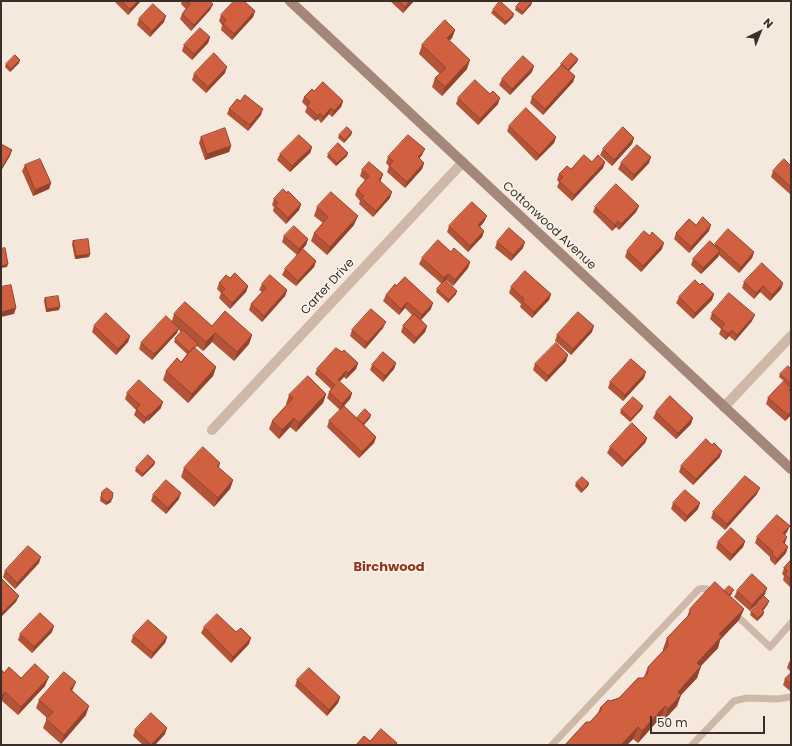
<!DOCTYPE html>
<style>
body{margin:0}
#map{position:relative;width:792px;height:746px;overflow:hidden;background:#f5e9de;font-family:Poppins,sans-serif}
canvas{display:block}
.frame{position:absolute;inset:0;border:2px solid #3b2e29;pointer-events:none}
.north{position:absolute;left:740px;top:12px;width:40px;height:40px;-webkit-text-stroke:3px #fcf4eb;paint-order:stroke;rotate:43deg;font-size:11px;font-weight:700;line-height:16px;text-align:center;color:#3b2e29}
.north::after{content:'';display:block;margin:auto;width:14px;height:18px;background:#3b2e29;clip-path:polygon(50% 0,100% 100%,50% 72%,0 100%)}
.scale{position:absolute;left:650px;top:716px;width:115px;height:18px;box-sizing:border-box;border:2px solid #3b2e29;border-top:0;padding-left:5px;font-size:12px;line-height:14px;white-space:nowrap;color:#3b2e29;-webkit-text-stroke:3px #fcf4eb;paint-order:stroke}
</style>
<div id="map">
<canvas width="792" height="746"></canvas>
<div class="frame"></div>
<div class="north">N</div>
<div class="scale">50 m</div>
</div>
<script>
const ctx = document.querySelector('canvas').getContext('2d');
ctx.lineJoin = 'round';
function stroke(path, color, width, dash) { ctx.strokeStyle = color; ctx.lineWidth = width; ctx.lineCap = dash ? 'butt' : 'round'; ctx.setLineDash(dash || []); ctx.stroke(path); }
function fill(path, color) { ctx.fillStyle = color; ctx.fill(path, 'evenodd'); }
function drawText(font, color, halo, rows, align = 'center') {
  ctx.font = font + ' Poppins,sans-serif'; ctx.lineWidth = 3; ctx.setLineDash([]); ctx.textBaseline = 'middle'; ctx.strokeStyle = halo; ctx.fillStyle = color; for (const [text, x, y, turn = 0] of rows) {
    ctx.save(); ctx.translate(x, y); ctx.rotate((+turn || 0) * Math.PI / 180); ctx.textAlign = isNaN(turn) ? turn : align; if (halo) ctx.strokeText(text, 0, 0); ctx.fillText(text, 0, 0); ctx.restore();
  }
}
stroke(new Path2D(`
 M 734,613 L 770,647 L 791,623
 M 552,745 L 699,589 C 707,587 710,591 716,596
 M 692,745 L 734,701 L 747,698 L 777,699 L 791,697`), '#ceb9a8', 7);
stroke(new Path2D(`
 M 724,407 L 791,336
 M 212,430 L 463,162`), '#ceb9a8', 10);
stroke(new Path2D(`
 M 290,1 L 791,469`), '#a38779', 10);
fill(new Path2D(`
 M 114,1 L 141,1 L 128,15 Z
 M 182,1 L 209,1 L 213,4 L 210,10 L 191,31 L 180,19 L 182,14 L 186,9 L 181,4 Z
 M 390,1 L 414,1 L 403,13 Z
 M 532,2 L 531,5 L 522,15 L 515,10 L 516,7 Z
 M 493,10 L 513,17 L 505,25 L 491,13 Z
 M 255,11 L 253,17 L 232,40 L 221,30 L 222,25 L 219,21 L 221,15 Z
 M 139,19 L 164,22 L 150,37 L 137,25 Z
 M 455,30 L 452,38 L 449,41 L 467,69 L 442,96 L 432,87 L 435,78 L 440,74 L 419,54 L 422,45 Z
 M 210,37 L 208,43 L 192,60 L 182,51 L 184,45 Z
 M 577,62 L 569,71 L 575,76 L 573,82 L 543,115 L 530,103 L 532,97 L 560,66 L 561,64 Z
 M 19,63 L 10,72 L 5,67 L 6,64 Z
 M 532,72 L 510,95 L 499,85 L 502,79 Z
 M 225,73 L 206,93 L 192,80 L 194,74 Z
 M 314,91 L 343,101 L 341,107 L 332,117 L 329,114 L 321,123 L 318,119 L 315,121 L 305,112 L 307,107 L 302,102 L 304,97 Z
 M 490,94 L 498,104 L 478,125 L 456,104 L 458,98 Z
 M 229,109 L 261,115 L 248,131 L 227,114 Z
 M 509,126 L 556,137 L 554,143 L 536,161 L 507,131 Z
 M 352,132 L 351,135 L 344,143 L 338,138 L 339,135 Z
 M 201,137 L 231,146 L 229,152 L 205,160 L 199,143 Z
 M 634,138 L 632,144 L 612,166 L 600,155 L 603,149 Z
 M 312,147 L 310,153 L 290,172 L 277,160 L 280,154 Z
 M 328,154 L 347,156 L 336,166 L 327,157 Z
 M 422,155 L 419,159 L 424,163 L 422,169 L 405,188 L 387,172 L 389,166 L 386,163 L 388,157 Z
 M 592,162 L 605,162 L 603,168 L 572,201 L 557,187 L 559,182 L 557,180 L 559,174 Z
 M 621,163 L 649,163 L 632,181 L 618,169 Z
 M 791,164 L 791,195 L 771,177 L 773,171 Z
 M 25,165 L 51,183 L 49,189 L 33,196 L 22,171 Z
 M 362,170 L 383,174 L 380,181 L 390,198 L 373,217 L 359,204 L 360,201 L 355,195 L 357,190 L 365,180 L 360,176 Z
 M 287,193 L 301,204 L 299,210 L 286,224 L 273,211 L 274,207 L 272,205 L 274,199 Z
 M 639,206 L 636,212 L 619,230 L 616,227 L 612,231 L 593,212 L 595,207 Z
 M 317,207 L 354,225 L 327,255 L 311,241 L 314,233 L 323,223 L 314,216 Z
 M 484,222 L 480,227 L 484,231 L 482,237 L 468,252 L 447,232 L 449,226 Z
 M 696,225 L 709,231 L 689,253 L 674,239 L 676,233 Z
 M 284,236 L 308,239 L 306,245 L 297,255 L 282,242 Z
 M 650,236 L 662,249 L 641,272 L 625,257 L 627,251 Z
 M 73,241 L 90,254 L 89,257 L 75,259 L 72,244 Z
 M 497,242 L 523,248 L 511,261 L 495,248 Z
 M 715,244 L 754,252 L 752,258 L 739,273 L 719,255 L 718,257 L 701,274 L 691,265 L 693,259 L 714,246 Z
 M 451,252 L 470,262 L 468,268 L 453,286 L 446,280 L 442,284 L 419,264 L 422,258 Z
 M 316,261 L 314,267 L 296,286 L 282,275 L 285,269 Z
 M 230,278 L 248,286 L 246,292 L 230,309 L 219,298 L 221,293 L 217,289 L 219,283 Z
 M 744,282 L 783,283 L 781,289 L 770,301 L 760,292 L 754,299 L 742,288 Z
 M 262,284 L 287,290 L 285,296 L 262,322 L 249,310 L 251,304 L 262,292 L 259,290 Z
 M 700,285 L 714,294 L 712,300 L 693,319 L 676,303 L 679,297 Z
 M 511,287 L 551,294 L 549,300 L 532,318 L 520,307 L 521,304 L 509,293 Z
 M 437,289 L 456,294 L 448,303 L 436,292 Z
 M 386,295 L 431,309 L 421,320 L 427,326 L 425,332 L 414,344 L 401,332 L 403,326 L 412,315 L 405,308 L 399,315 L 383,301 Z
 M 45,298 L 59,310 L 46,312 L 44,301 Z
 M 712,313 L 752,321 L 735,341 L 729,336 L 726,340 L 719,334 L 721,329 L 710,319 Z
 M 174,314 L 212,326 L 252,335 L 249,344 L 234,361 L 212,342 L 203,351 L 197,346 L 195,348 L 216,367 L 213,376 L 188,403 L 163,380 L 166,371 L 181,362 L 187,354 L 174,342 L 175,339 L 181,332 L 178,329 L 177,333 L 152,360 L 139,349 L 141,343 L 172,321 Z
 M 94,326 L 130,336 L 128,342 L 116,355 L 92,332 Z
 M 383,328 L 365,349 L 350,336 L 352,330 Z
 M 592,332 L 571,355 L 555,341 L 557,335 Z
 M 342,352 L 358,363 L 356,369 L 346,379 L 344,377 L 339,382 L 352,393 L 350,399 L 344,406 L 357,418 L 370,418 L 364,425 L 376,437 L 374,443 L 359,458 L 327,427 L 329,421 L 340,410 L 327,398 L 329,392 L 331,389 L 315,374 L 317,369 Z
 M 566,361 L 546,382 L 533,370 L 535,364 Z
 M 396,363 L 394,369 L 383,382 L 370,370 L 372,365 Z
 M 791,369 L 791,389 L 790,391 L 791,415 L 785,421 L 766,404 L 768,398 L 784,381 L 779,377 L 780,374 Z
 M 644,378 L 623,401 L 608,388 L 610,382 Z
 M 127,393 L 161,408 L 148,421 L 147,420 L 144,424 L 134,415 L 136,410 L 125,399 Z
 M 326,394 L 323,403 L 296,432 L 290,427 L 279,439 L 269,429 L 272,421 L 287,405 L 286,404 L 289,395 Z
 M 642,409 L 630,422 L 620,413 L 621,410 Z
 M 656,412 L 691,424 L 676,439 L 653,418 Z
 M 647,438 L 645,443 L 622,467 L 607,453 L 610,447 Z
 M 720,457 L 693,485 L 679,472 L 681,466 Z
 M 155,462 L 154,465 L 142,477 L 135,471 L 136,468 Z
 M 220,463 L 219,468 L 233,480 L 230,489 L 214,507 L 181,477 L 184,468 Z
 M 576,483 L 589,483 L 588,486 L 581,493 L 575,486 Z
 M 102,492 L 111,502 L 106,505 L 100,501 L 101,495 Z
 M 757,494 L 725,530 L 711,518 L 713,512 Z
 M 153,495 L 179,499 L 166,514 L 151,501 Z
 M 673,503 L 698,509 L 685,522 L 671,509 Z
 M 787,532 L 785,535 L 785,543 L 784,543 L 786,553 L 775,565 L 770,560 L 770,557 L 755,543 L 757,537 Z
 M 745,541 L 743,547 L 730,561 L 716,548 L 718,542 Z
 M 791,560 L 791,585 L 790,587 L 783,580 L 784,576 L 782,574 L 784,568 Z
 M 39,563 L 15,589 L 3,577 L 5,571 Z
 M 724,591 L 733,593 L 730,596 L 744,609 L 739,620 L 720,640 L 718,648 L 701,666 L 697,678 L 681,695 L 677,706 L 664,720 L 661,717 L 638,743 L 633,739 L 627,745 L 565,745 L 590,722 L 598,713 L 600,708 L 610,701 L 619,698 L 644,677 L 648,667 L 663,651 L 663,649 L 667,638 L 687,617 L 690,609 Z
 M 737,591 L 765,594 L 750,611 L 734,597 Z
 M 768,604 L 763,611 L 764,612 L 763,615 L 757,621 L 750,615 L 751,612 Z
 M 204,627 L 236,632 L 249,644 L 231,663 L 201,633 Z
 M 52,632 L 32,653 L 18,640 L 20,634 Z
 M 133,636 L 167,637 L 165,643 L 151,659 L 131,642 Z
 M 791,660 L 791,672 L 787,668 L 789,662 Z
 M 4,673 L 45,686 L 18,715 L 2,701 Z
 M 791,673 L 791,689 L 790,691 L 783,685 L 785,679 Z
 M 297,680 L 340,697 L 338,703 L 327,716 L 295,686 Z
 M 73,691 L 86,715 L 61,744 L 43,728 L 47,718 L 36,708 L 39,700 Z
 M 135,730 L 165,734 L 155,745 L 143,745 L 133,736 Z`), '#b35337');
fill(new Path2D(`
 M 138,1 L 141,1 L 128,15 L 130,9 Z
 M 410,1 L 414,1 L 403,13 L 405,7 Z
 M 532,2 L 531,5 L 522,15 L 523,12 Z
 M 213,4 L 210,10 L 191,31 L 194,25 Z
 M 255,11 L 253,17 L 232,40 L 234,34 Z
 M 514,14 L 513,17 L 505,25 L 506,22 Z
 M 166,16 L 164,22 L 150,37 L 152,31 Z
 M 455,30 L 452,38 L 443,47 L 447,38 Z
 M 210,37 L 208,43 L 192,60 L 194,54 Z
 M 578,59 L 577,62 L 567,73 L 568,70 Z
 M 20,60 L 19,63 L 10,72 L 11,69 Z
 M 470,60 L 467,69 L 442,96 L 445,87 Z
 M 534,66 L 532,72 L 510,95 L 512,89 Z
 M 227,67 L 225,73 L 206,93 L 208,87 Z
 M 575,76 L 573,82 L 543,115 L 545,109 Z
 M 500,98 L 498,104 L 478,125 L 480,119 Z
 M 343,101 L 341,107 L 332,117 L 334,111 Z
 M 331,108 L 329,114 L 321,123 L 323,117 Z
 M 263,109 L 261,115 L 248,131 L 250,125 Z
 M 320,113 L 318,119 L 315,121 L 318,116 Z
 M 352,132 L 351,135 L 344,143 L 345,140 Z
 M 556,137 L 554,143 L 536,161 L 539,155 Z
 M 634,138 L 632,144 L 612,166 L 614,160 Z
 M 231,146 L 229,152 L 205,160 L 207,154 Z
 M 312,147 L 310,153 L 290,172 L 292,166 Z
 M 425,149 L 422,155 L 415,163 L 418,157 Z
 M 12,150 L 10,156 L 1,171 L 1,169 Z
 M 348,153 L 347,156 L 336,166 L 337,163 Z
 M 651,157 L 649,163 L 632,181 L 634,175 Z
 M 605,162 L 603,168 L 572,201 L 574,195 Z
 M 424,163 L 422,169 L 405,188 L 407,182 Z
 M 383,174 L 381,180 L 376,186 L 379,180 Z
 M 51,183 L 49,189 L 33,196 L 35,190 Z
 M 392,192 L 390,198 L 373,217 L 376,211 Z
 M 301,204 L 299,210 L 286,224 L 288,218 Z
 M 639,206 L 636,212 L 619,230 L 621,224 Z
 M 358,216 L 354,225 L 327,255 L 330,247 Z
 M 487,216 L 484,222 L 476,231 L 478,225 Z
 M 618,221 L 616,227 L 612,231 L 615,225 Z
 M 711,225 L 709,231 L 689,253 L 691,247 Z
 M 484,231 L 482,237 L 468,252 L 470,246 Z
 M 308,239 L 306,245 L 297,255 L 299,249 Z
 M 525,242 L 523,248 L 511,261 L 513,255 Z
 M 664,243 L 662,249 L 641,272 L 643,266 Z
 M 720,251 L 718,257 L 701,274 L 703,268 Z
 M 754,252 L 752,258 L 739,273 L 741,267 Z
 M 90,254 L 89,257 L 75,259 L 76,256 Z
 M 316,261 L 314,267 L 296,286 L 298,281 Z
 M 470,262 L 468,268 L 453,286 L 455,280 Z
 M 8,264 L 7,267 L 1,268 L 1,266 Z
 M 448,274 L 446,280 L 442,284 L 444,278 Z
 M 783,283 L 781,289 L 770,301 L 772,295 Z
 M 248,286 L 246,292 L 230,309 L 232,303 Z
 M 763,286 L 760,292 L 754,299 L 756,293 Z
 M 287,290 L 285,296 L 262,322 L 264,316 Z
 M 457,291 L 456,294 L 448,303 L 449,300 Z
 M 551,294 L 549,300 L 532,318 L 534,312 Z
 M 714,294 L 712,300 L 693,319 L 695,313 Z
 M 407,302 L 405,308 L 399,315 L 401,309 Z
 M 433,303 L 431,309 L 420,321 L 422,315 Z
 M 60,307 L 59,310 L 46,312 L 47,309 Z
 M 16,308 L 14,314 L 1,317 L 1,312 Z
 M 755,315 L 752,321 L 735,341 L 737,335 Z
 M 386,322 L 383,328 L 365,349 L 367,343 Z
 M 427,326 L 425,332 L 414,344 L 416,338 Z
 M 594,326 L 592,332 L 571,355 L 573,349 Z
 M 179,328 L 177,333 L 152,360 L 154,354 Z
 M 732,330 L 729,336 L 726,340 L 728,334 Z
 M 215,333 L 212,342 L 203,351 L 206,342 Z
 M 252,335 L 249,344 L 234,361 L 237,352 Z
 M 130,336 L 128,342 L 116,355 L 118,349 Z
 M 568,355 L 566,361 L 546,382 L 548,376 Z
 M 358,363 L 356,369 L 346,379 L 348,373 Z
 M 396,363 L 394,369 L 383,382 L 385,376 Z
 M 216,367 L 213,376 L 188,403 L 192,394 Z
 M 346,371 L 344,377 L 335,386 L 338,380 Z
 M 646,372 L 644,378 L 623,401 L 625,395 Z
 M 352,393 L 350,399 L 340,410 L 342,404 Z
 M 326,394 L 323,403 L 296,432 L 299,423 Z
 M 163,402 L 161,408 L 148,421 L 150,415 Z
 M 643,406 L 642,409 L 630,422 L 631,419 Z
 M 791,411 L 791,415 L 785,421 L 788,415 Z
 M 149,414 L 147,420 L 144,424 L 146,418 Z
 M 371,415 L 370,418 L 362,427 L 363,424 Z
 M 294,418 L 290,427 L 279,439 L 282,430 Z
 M 693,418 L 691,424 L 676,439 L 678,433 Z
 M 376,437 L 374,443 L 359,458 L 362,452 Z
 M 647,438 L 645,443 L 622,467 L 625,461 Z
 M 722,451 L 720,457 L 693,485 L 696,479 Z
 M 155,462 L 154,465 L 142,477 L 143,474 Z
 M 233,480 L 230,489 L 214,507 L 218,498 Z
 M 589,483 L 588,486 L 581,493 L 583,490 Z
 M 760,488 L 757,494 L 725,530 L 727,524 Z
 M 181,493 L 179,499 L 166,514 L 168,508 Z
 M 112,499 L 111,502 L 106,505 L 107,502 Z
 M 700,503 L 698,509 L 685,522 L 687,516 Z
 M 790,526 L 787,532 L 781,539 L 783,533 Z
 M 787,537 L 785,543 L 780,548 L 783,542 Z
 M 745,541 L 743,547 L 730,561 L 732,555 Z
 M 788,547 L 786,553 L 775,565 L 777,559 Z
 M 41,557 L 39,563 L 15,589 L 17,583 Z
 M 767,588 L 765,594 L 750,611 L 752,605 Z
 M 19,596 L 16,602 L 1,617 L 1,614 Z
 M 769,601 L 768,604 L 761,613 L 762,610 Z
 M 744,609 L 739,620 L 720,640 L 718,648 L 693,674 L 697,663 L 719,634 Z
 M 764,612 L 763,615 L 757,621 L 758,618 Z
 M 54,626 L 52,632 L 32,653 L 34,647 Z
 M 167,637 L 165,643 L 151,659 L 153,653 Z
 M 251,638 L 249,644 L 231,663 L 233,657 Z
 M 701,666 L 697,678 L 681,695 L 677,706 L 664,720 L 668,709 L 678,692 Z
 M 49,677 L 45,686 L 18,715 L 21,707 Z
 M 76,682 L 72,691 L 70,689 Z
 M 5,692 L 2,701 L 1,702 L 1,696 Z
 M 340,697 L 338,703 L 327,716 L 329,710 Z
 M 89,706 L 86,715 L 61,744 L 64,735 Z
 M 665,706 L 661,717 L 638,743 L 642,731 Z
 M 638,727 L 633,739 L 627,745 L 621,745 Z
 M 167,728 L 165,734 L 155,745 L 151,745 Z`), '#92432d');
const building = new Path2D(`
 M 122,1 L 138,1 L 130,9 Z
 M 186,1 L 209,1 L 213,4 L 194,25 L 182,14 L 190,4 Z
 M 234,1 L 244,1 L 255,11 L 234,34 L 223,24 L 226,20 L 221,15 Z
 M 399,1 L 410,1 L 405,7 Z
 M 500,1 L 514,14 L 506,22 L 493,10 Z
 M 521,1 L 532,1 L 532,2 L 523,12 L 516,7 Z
 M 153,4 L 166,16 L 152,31 L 139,19 Z
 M 445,20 L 455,30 L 447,38 L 470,60 L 445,87 L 435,78 L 446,68 L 422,45 Z
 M 200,28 L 210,37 L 194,54 L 184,45 Z
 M 214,53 L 227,67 L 208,87 L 194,74 Z
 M 571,53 L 578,59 L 568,70 L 562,65 L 561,64 Z
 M 15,55 L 20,60 L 11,69 L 6,64 Z
 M 523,56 L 534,66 L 512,89 L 502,79 Z
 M 562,65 L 575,76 L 545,109 L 532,97 Z
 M 475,80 L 490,94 L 493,91 L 500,98 L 480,119 L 458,98 Z
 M 323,82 L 343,101 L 334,111 L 331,108 L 323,117 L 320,113 L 318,116 L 307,106 L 310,102 L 304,97 L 312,89 L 314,91 Z
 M 245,95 L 263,109 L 250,125 L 229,109 L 237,99 L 240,101 Z
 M 526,108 L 556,137 L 539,155 L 509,126 Z
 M 347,127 L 352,132 L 345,140 L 339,135 Z
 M 623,127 L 634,138 L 614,160 L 603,149 Z
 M 225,128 L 231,146 L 207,154 L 201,137 Z
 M 299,135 L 312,147 L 292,166 L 280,154 Z
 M 408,135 L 425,149 L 418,157 L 424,163 L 407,182 L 389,166 L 393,161 L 388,157 Z
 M 338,143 L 348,153 L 337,163 L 328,154 Z
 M 1,144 L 12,150 L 1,169 Z
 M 637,145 L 651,157 L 634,175 L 621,163 Z
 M 584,155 L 592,162 L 598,155 L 605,162 L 574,195 L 559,181 L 563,177 L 559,174 L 567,166 L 571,169 Z
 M 40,159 L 51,183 L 35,190 L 25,165 Z
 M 784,159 L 790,165 L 791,164 L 791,187 L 773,171 Z
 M 369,162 L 383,174 L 379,180 L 392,192 L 376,211 L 361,198 L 364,196 L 357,190 L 369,176 L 362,170 Z
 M 616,184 L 639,206 L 621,224 L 618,221 L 615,225 L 595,207 Z
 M 283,189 L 287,193 L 288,191 L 301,204 L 288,218 L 275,205 L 278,203 L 274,199 Z
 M 331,192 L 358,216 L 330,247 L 314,233 L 328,217 L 317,207 Z
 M 472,202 L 487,216 L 478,225 L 484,231 L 470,246 L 449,226 Z
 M 703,217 L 711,225 L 691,247 L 676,233 L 689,219 L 696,225 Z
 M 294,226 L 308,239 L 299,249 L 284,236 Z
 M 509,228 L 525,242 L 513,255 L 497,242 Z
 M 728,229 L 754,252 L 741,267 L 715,244 Z
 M 644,231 L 650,236 L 652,232 L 664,243 L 643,266 L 627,251 Z
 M 88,239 L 90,254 L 76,256 L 73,241 Z
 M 438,240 L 451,252 L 454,248 L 470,262 L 455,280 L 448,274 L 444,278 L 422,258 Z
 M 710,241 L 720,251 L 703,268 L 693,259 Z
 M 5,248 L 8,264 L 1,266 L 1,249 Z
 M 303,249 L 316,261 L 298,281 L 285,269 Z
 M 762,263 L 783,283 L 772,295 L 763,286 L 756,293 L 744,282 Z
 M 525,271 L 551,294 L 534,312 L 522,301 L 524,299 L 511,287 Z
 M 235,273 L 248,286 L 232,303 L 221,292 L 225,289 L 219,283 L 226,275 L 230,278 Z
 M 270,275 L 287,290 L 264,316 L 251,304 L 266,288 L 262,284 Z
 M 405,277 L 433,303 L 422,315 L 407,302 L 401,309 L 386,295 L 395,284 L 396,286 Z
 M 445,280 L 457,291 L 449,300 L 437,289 Z
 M 695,280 L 700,285 L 702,283 L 714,294 L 695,313 L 679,297 Z
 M 11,285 L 16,308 L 1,312 L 1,287 Z
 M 729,293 L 755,315 L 737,335 L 732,330 L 728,334 L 721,328 L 725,324 L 712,313 Z
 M 58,296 L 60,307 L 47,309 L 45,298 Z
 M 185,302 L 212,326 L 225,311 L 252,335 L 237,352 L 215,333 L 206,342 L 174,314 Z
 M 371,309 L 386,322 L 367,343 L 352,330 Z
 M 578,312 L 594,326 L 573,349 L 557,335 Z
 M 106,313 L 130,336 L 118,349 L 94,326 Z
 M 414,314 L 427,326 L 416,338 L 403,326 Z
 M 166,316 L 179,328 L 154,354 L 141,343 Z
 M 183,330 L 198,344 L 189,352 L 175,339 Z
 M 556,343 L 568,355 L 548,376 L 535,364 Z
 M 194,347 L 216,367 L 192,394 L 166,371 L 177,358 L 181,362 Z
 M 336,348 L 342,352 L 344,350 L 358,363 L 348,373 L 346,371 L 338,380 L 352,393 L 342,404 L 329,392 L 335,385 L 317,369 Z
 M 383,352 L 396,363 L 385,376 L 372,365 Z
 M 631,359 L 646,372 L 625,395 L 610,382 Z
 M 788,366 L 791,369 L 791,384 L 780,374 Z
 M 308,376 L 326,394 L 299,423 L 294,418 L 282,430 L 272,421 L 293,398 L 289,395 Z
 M 139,380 L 163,402 L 150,415 L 149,414 L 146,418 L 136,409 L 140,405 L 127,393 Z
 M 784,381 L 791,388 L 789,390 L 791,392 L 791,411 L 788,415 L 768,398 Z
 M 670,396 L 693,418 L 678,433 L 656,412 Z
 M 633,397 L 643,406 L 631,419 L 621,410 Z
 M 344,406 L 376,437 L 362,452 L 329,421 Z
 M 365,409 L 371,415 L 363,424 L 357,418 Z
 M 632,423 L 647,438 L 625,461 L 610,447 Z
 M 706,439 L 712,445 L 714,443 L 722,451 L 696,479 L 681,466 Z
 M 203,447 L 220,463 L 217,466 L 233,480 L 218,498 L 184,468 Z
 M 148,455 L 155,462 L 143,474 L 136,468 Z
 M 745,476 L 760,488 L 727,524 L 713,512 Z
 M 582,477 L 589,483 L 583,490 L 576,483 Z
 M 166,480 L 181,493 L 168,508 L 153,495 Z
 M 107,488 L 113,493 L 112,499 L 107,502 L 101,498 L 102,492 Z
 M 685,490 L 700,503 L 687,516 L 673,503 Z
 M 777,515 L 790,526 L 783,533 L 787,537 L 783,542 L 788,547 L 777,559 L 772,554 L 773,552 L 757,537 Z
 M 731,528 L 745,541 L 732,555 L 718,542 Z
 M 28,546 L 41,557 L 17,583 L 5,571 Z
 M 791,560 L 791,580 L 785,574 L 788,571 L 784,568 Z
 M 752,574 L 767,588 L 752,605 L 737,591 Z
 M 2,579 L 19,596 L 1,614 L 1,581 Z
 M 715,582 L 744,609 L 719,634 L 722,636 L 697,663 L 701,666 L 678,692 L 681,695 L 668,709 L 665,706 L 642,731 L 638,727 L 621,745 L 565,745 L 586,722 L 590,722 L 602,709 L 600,708 L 608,700 L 610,701 L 619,698 L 638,678 L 644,678 L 648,673 L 648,667 L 668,646 L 667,638 L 690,614 L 690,609 Z
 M 729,586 L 734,590 L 729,595 L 724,591 Z
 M 764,596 L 769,601 L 762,610 L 764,612 L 758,618 L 751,612 Z
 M 40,613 L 54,626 L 34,647 L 20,634 Z
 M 217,614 L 236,632 L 241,628 L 251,638 L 233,657 L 204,627 Z
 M 148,620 L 167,637 L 153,653 L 133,636 Z
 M 35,664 L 49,677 L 21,707 L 5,692 L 1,696 L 1,669 L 4,673 L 9,667 L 21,678 Z
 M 309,668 L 340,697 L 329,710 L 297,680 Z
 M 64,672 L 76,682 L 70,689 L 89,706 L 64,735 L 46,719 L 53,712 L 39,700 Z
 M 791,673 L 791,684 L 785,679 Z
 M 151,713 L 167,728 L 151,745 L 135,730 Z
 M 381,729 L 397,743 L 395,745 L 356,745 L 364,736 L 370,741 Z`);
fill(building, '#d06040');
stroke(building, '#92432d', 1);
drawText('12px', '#3b2e29', '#fcf4eb', [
 ["Cottonwood Avenue",549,226,43],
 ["Carter Drive",328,287,-47]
]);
drawText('bold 13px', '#91341a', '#fcf4eb', [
 ["Birchwood",389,568]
]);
</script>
